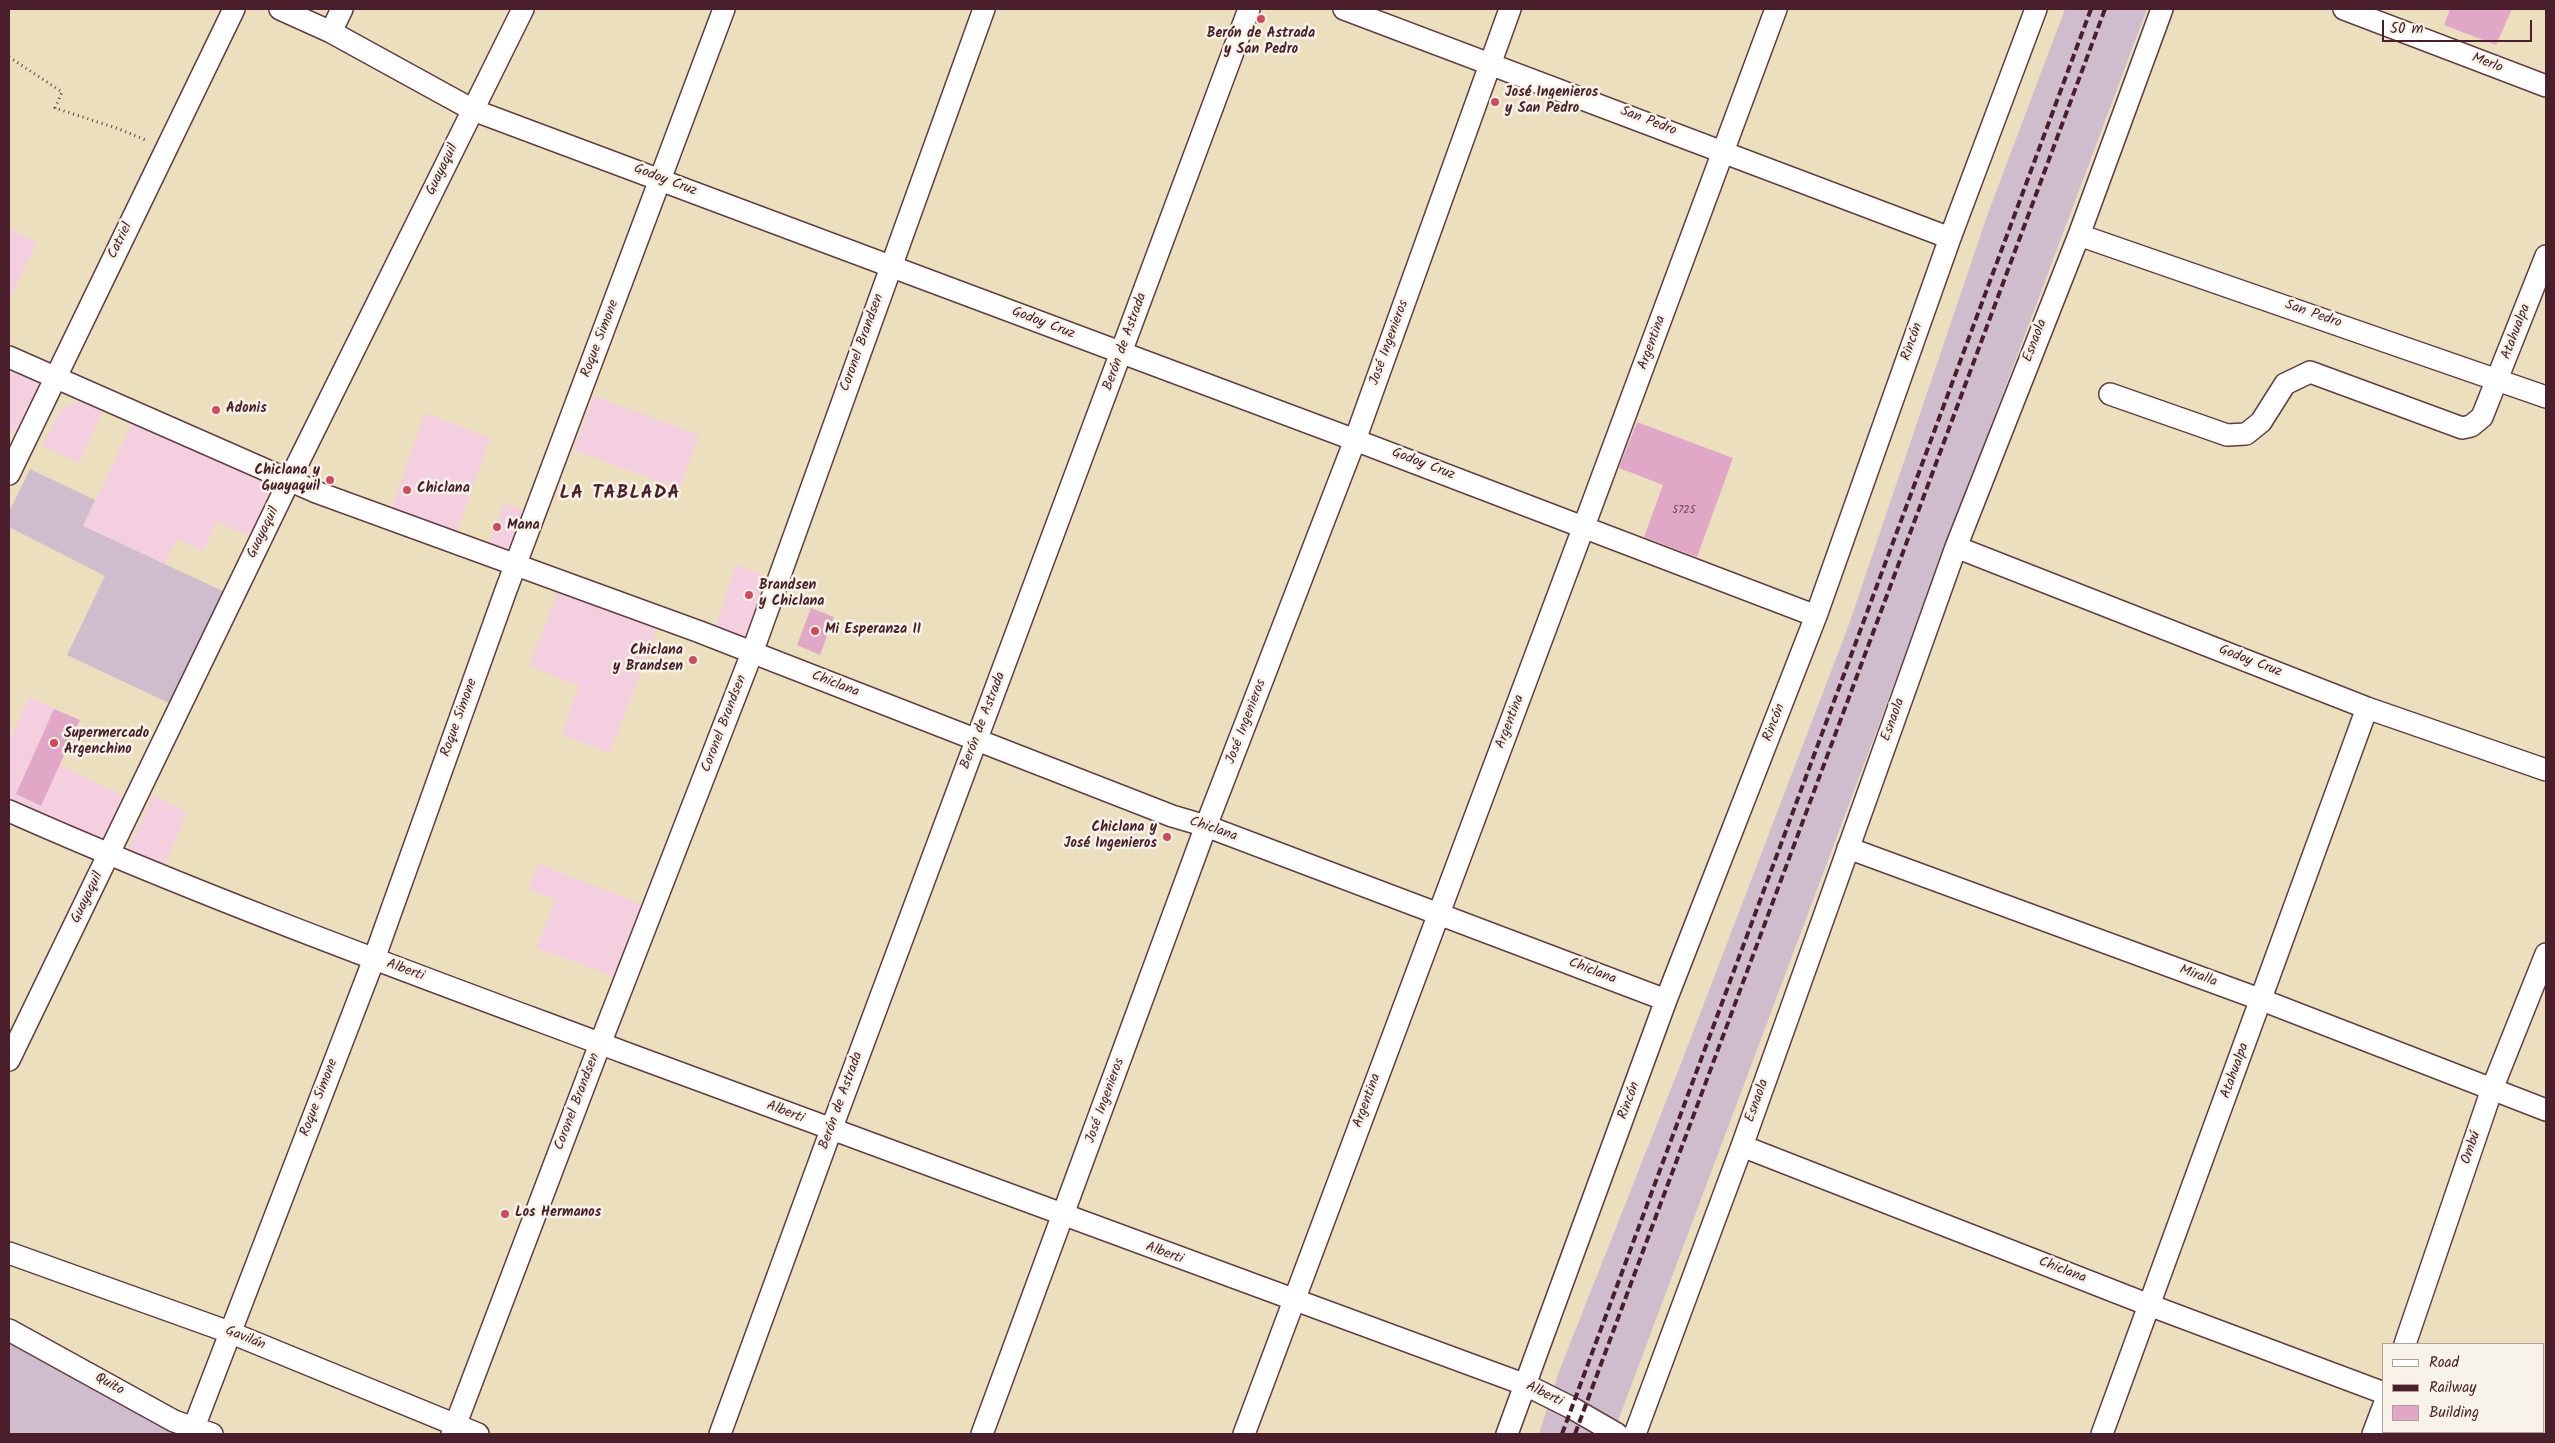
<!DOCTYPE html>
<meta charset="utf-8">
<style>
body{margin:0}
#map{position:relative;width:2555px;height:1443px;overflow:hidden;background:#ebdfbe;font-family:Kalam,sans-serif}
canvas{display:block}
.frame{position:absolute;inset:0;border:10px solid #4a1f2b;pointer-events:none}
.legend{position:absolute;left:2382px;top:1343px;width:162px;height:90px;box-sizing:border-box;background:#f7f3e8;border:1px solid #b29e9c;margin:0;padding:6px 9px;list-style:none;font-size:15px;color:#4a1f2b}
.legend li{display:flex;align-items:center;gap:10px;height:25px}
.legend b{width:25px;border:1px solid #b29e9c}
.scale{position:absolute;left:2382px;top:20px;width:150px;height:22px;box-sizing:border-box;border:2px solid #4a1f2b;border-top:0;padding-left:6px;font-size:15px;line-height:18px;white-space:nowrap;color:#4a1f2b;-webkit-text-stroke:4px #f7f3e8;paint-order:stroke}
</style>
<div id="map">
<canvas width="2555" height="1443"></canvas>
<div class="frame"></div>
<ul class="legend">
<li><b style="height:6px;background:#fff"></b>Road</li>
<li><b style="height:6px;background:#4a1f2b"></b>Railway</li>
<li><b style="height:14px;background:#e0a8c6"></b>Building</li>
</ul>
<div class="scale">50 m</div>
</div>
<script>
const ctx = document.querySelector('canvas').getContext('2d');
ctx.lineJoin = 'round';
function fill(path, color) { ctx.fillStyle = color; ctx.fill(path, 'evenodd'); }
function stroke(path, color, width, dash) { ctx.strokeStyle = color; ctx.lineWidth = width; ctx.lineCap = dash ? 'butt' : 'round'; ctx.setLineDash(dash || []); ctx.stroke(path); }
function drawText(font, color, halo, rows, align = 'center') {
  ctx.font = font + ' Kalam,sans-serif'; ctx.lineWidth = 5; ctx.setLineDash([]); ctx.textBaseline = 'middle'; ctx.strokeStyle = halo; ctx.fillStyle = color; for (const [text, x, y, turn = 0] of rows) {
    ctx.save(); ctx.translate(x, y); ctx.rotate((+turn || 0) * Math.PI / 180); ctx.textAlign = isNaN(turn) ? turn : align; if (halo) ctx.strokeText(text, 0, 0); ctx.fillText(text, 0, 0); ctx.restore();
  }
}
fill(new Path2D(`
 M 9,229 L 37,242 L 9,302 Z
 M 10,369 L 33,379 L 39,386 L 41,395 L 23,436 L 9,429 Z
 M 594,396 L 699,435 L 679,489 L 574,450 Z
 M 80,401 L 104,409 L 79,463 L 42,446 L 59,413 L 65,406 Z
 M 425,413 L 490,438 L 456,534 L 391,509 Z
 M 133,422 L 262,478 L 270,484 L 273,496 L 253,538 L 217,522 L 203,551 L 177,539 L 165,564 L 83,526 Z
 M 504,503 L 528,512 L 512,549 L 507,552 L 488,546 Z
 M 736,564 L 769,578 L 749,632 L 739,638 L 714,631 Z
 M 558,592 L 657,630 L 610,753 L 561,734 L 579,686 L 529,666 Z
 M 29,697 L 80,720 L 60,765 L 128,799 L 106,837 L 97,838 L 9,801 L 9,740 Z
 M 153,795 L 187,812 L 163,869 L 134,858 L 129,848 Z
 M 539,864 L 648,907 L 621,979 L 537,948 L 555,899 L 528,890 Z`), '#f3cfdf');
fill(new Path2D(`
 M 2065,9 L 2147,9 L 1613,1434 L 1539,1434 L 1560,1369 L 1682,1061 L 1848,627 L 1987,216 Z
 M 30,469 L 95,500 L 83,526 L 227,593 L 173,705 L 67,655 L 105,576 L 9,527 L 9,512 Z
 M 9,1338 L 190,1434 L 9,1434 Z`), '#cfbdce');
fill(new Path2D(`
 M 2450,9 L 2512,9 L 2496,45 L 2444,25 Z
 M 1637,422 L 1733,458 L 1697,557 L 1644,537 L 1663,485 L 1619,468 Z
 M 811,608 L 834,617 L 820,655 L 797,645 Z
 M 54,709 L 80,720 L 41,806 L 16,794 Z`), '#e0a8c6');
const minor = new Path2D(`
 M 280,9 L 331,32 L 473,110 L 1355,440 L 1816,616
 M 1344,9 L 1950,238
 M 2344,9 L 2546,86
 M 331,32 L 342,9
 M 2079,235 L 2546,397
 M 9,357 L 316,492 L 700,632 L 1172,816 L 1206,826 L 1666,1000
 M 2110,394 L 2227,435 L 2246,434 L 2261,422 L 2285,384 L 2310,372 L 2462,428 L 2471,426 L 2482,417 L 2546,256
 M 9,474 L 234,9
 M 1956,547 L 2367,708 L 2546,770
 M 9,811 C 210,900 417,975 623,1052 C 923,1165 1224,1276 1526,1385 L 1572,1408 L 1617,1434
 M 1848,848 L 2262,1000 L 2546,1110
 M 9,1060 L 289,481 L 523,9
 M 1742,1146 L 2149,1305 L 2384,1393
 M 9,1253 L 229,1332 L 478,1434
 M 9,1330 L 174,1421 L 212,1434
 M 2405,1344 L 2492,1089 L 2546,954
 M 194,1427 L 374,959 L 506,590 L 724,9
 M 2488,1432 L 2494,1434
 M 452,1434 L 600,1044 L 752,653 L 984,9
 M 720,1434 L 831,1130 L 1249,9
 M 982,1434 L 1206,826 L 1355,440 L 1510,9
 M 1244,1434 L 1584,526 L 1776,9
 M 1507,1434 L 1666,1000 L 1816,616 L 1950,238 L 2036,9
 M 1635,1434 L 1742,1146 L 1956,547 L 2079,235 L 2162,9
 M 2102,1434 L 2367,708
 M 2373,1434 L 2384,1405`);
stroke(minor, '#623c41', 24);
stroke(new Path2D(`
 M 9,57 L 62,92 L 55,108 L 119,129 L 148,141`), '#623c41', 3, [1, 4]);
stroke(minor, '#fff', 21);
stroke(new Path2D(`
 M 1562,1434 L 2091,9
 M 1575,1434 L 2105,9`), '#4a1f2b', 4, [8, 4]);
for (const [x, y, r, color] of [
 [1261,19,5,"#d1495b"],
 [1495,102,5,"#d1495b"],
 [216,410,5,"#d1495b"],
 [330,480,5,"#d1495b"],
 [407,490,5,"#d1495b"],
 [497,527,5,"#d1495b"],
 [749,595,5,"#d1495b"],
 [815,631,5,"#d1495b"],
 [693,660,5,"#d1495b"],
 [54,743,5,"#d1495b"],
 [1167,837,5,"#d1495b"],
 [505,1214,5,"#d1495b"]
]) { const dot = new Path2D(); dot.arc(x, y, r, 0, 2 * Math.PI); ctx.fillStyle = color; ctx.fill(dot); stroke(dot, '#f7f3e8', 2); }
drawText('11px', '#704152', null, [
 ["5725",1684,511]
]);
drawText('bold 14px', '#4a1f2b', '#f7f3e8', [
 ["Berón de Astrada",1261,35,"center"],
 ["y San Pedro",1261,51,"center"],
 ["José Ingenieros",1505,94],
 ["y San Pedro",1505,110],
 ["Adonis",226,410],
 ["Chiclana y",320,472,"right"],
 ["Guayaquil",320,488,"right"],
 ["Chiclana",417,490],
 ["Mana",507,527],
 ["Brandsen",759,587],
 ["y Chiclana",759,603],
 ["Mi Esperanza II",825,631],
 ["Chiclana",683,652,"right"],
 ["y Brandsen",683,668,"right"],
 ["Supermercado",64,735],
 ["Argenchino",64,751],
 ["Chiclana y",1157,829,"right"],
 ["José Ingenieros",1157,845,"right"],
 ["Los Hermanos",515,1214]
], 'left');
drawText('14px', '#4a1f2b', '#f7f3e8', [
 ["Merlo",2487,64,21],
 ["San Pedro",1648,122,21],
 ["Guayaquil",443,170,-64],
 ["Godoy Cruz",665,181,21],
 ["Catriel",121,241,-64],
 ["San Pedro",2313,315,19],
 ["Godoy Cruz",1043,324,21],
 ["Atahualpa",2517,332,-69],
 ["Roque Simone",601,339,-69],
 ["Esnaola",2036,341,-69],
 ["Berón de Astrada",1126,342,-70],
 ["Rincón",1913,342,-71],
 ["Coronel Brandsen",863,343,-70],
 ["José Ingenieros",1390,343,-70],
 ["Argentina",1653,343,-70],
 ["Godoy Cruz",1423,465,21],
 ["Guayaquil",264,533,-64],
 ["Godoy Cruz",2250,662,21],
 ["Chiclana",835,685,21],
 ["Roque Simone",460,718,-70],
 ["Esnaola",1894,720,-70],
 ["Berón de Astrada",984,721,-69],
 ["José Ingenieros",1247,722,-69],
 ["Argentina",1511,722,-69],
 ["Rincón",1775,723,-69],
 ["Coronel Brandsen",725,724,-69],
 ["Chiclana",1213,830,19],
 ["Guayaquil",88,898,-64],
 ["Alberti",405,971,20],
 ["Chiclana",1592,972,21],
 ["Miralla",2198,977,20],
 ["Atahualpa",2236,1071,-70],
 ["Roque Simone",320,1098,-69],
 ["Berón de Astrada",842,1101,-70],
 ["José Ingenieros",1106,1101,-70],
 ["Argentina",1368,1101,-70],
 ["Rincón",1630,1101,-70],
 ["Esnaola",1758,1101,-70],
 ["Coronel Brandsen",578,1102,-69],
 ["Alberti",785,1113,21],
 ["Ombú",2472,1148,-71],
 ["Alberti",1164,1254,20],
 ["Chiclana",2062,1271,21],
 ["Gavilán",245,1339,22],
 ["Quito",109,1385,29],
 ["Alberti",1544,1395,26]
]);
ctx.letterSpacing = '1px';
drawText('bold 19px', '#4a1f2b', '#f7f3e8', [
 ["LA TABLADA",620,495]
]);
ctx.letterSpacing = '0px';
</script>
